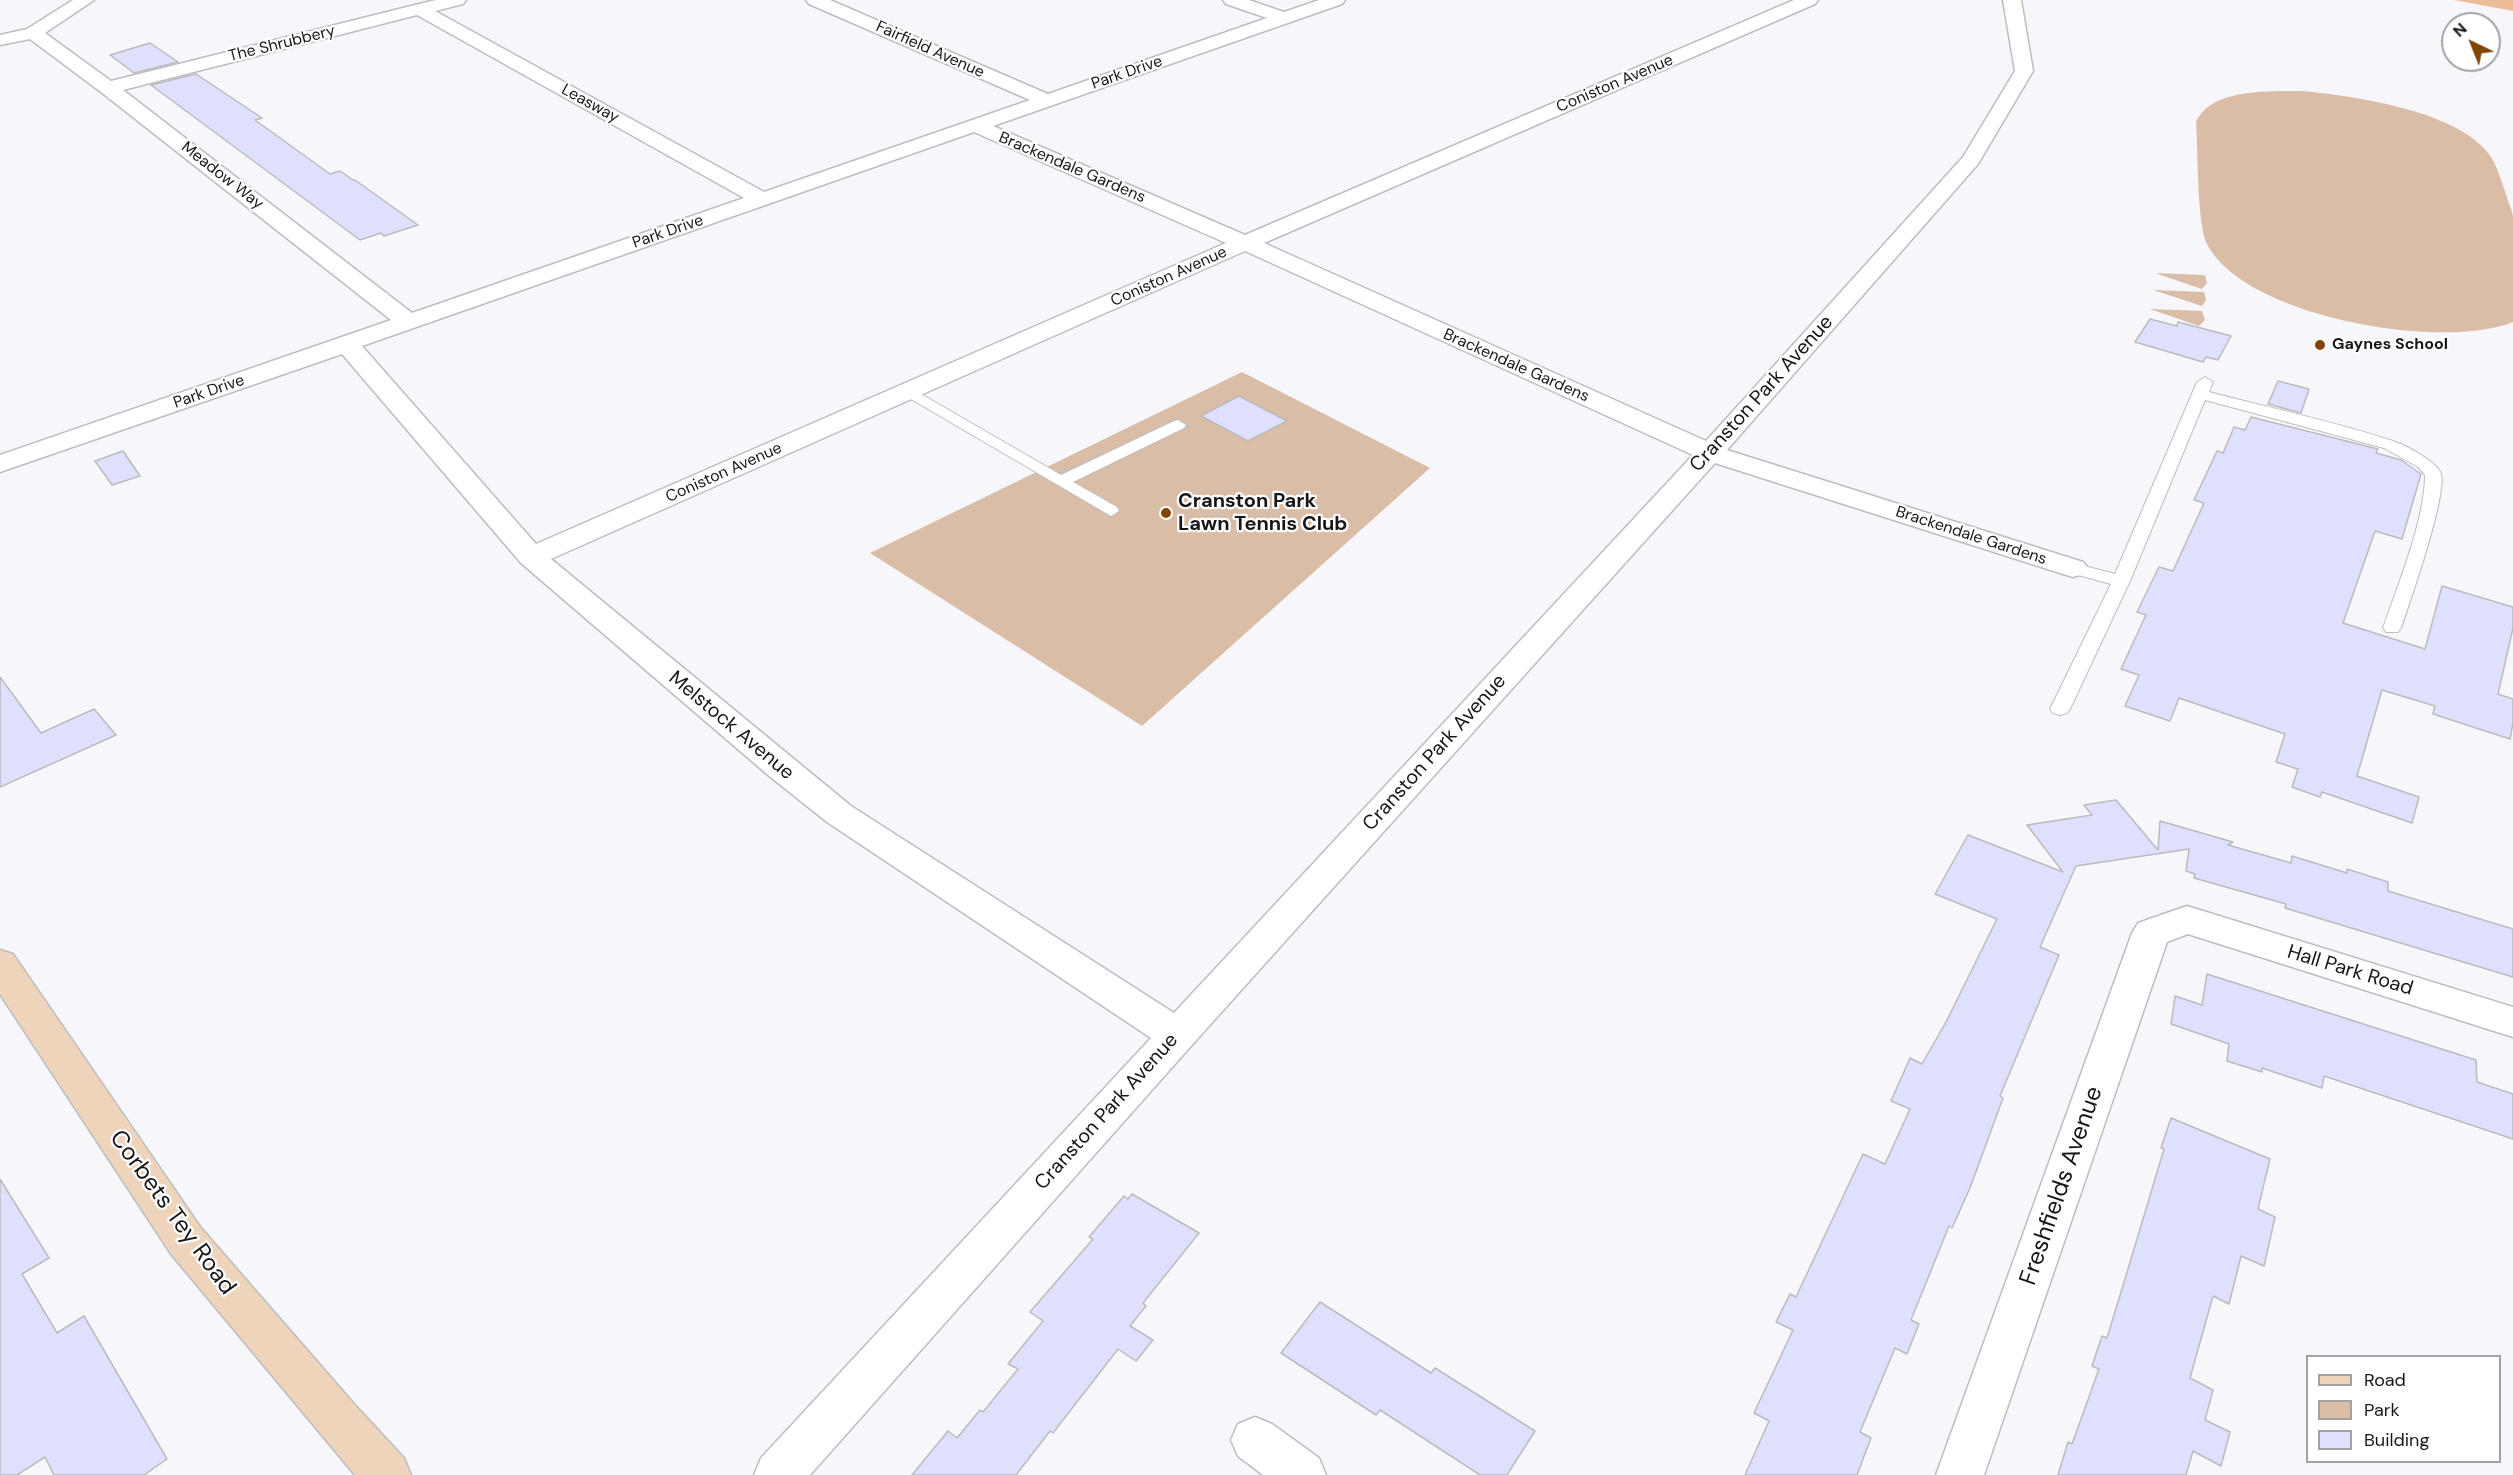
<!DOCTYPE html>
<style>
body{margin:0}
#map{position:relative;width:2513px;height:1475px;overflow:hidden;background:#f7f7fb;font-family:"DM Sans",sans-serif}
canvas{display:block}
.legend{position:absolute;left:2306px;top:1355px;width:195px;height:108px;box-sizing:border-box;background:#fff;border:2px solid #a2a2a3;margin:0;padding:8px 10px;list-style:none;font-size:18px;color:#171718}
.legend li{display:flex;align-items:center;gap:12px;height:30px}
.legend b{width:30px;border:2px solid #a2a2a3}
.north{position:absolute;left:2441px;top:12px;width:60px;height:60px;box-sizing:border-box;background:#fff;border:2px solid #a2a2a3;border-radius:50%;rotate:317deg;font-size:16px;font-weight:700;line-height:24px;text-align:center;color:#171718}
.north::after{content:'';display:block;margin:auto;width:21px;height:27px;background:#814500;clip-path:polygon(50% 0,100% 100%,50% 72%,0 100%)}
</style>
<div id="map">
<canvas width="2513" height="1475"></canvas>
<ul class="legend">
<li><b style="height:8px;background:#eed4ba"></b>Road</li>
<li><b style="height:16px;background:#dabda7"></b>Park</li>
<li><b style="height:16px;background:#dfdffe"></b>Building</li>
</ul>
<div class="north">N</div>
</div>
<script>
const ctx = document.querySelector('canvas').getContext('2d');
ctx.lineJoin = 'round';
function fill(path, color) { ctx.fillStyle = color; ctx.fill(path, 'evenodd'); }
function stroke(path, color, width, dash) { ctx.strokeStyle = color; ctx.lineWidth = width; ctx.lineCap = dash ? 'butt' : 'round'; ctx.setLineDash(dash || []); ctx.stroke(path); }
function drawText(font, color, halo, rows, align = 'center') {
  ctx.font = font + ' "DM Sans",sans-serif'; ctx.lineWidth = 4.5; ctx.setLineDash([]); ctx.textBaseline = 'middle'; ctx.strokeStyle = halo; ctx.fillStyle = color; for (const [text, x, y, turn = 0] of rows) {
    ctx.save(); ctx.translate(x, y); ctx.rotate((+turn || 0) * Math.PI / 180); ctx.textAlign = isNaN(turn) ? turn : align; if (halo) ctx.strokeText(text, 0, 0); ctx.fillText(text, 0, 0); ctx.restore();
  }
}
fill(new Path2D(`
 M 2302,91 C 2353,96 2456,110 2489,154 C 2497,165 2500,178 2505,191 C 2507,200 2512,209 2513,217 C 2513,250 2513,289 2513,322 C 2442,351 2244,317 2207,244 C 2197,225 2198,147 2196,122 C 2210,88 2271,91 2302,91 Z
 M 2155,273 L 2205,275 L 2207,283 L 2202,289 Z
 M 2153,290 L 2204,292 L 2206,300 L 2202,306 Z
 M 2150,309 L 2202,311 L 2205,320 L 2199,326 Z
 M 1242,372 L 1430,468 L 1142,726 L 870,553 Z`), '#dabda7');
fill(new Path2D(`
 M 2454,0 L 2513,0 L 2513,11 Z`), '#ebbd99');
const building = new Path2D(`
 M 150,43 L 178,62 L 134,73 L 110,55 Z
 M 196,74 L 262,118 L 255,120 L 330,174 L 340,171 L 353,180 L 355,180 L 418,225 L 384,236 L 381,233 L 360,240 L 151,85 Z
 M 2150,319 L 2177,326 L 2178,322 L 2231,336 L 2218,360 L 2206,357 L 2203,362 L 2135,342 Z
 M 2278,381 L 2309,389 L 2301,413 L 2268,404 Z
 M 1239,396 L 1287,421 L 1248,441 L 1201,416 Z
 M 2251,417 L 2378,449 L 2376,453 L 2401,460 L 2421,474 L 2402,539 L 2375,531 L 2343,623 L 2425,649 L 2442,586 L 2513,607 L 2513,628 L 2498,694 L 2513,699 L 2513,723 L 2510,739 L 2433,714 L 2435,706 L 2382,690 L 2357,776 L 2419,797 L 2412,823 L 2322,792 L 2320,797 L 2292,787 L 2298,769 L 2276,762 L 2285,734 L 2179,698 L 2170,721 L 2125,706 L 2139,675 L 2121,669 L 2146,615 L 2137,612 L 2159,567 L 2173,571 L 2204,503 L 2194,500 L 2217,451 L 2223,453 L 2234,427 L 2245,430 Z
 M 123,451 L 140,476 L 112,485 L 95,461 Z
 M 0,677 L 41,733 L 94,709 L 116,735 L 0,787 Z
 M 2116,800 L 2158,850 L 2160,821 L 2233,842 L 2228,845 L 2291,863 L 2292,856 L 2347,873 L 2347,869 L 2388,882 L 2388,891 L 2513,929 L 2513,977 L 2285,908 L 2286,904 L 2194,878 L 2195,874 L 2186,871 L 2189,849 L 2076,866 L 2040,947 L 2059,955 L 2000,1096 L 2003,1098 L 1970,1188 L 1952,1228 L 1949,1226 L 1911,1320 L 1919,1324 L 1907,1354 L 1895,1348 L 1860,1432 L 1871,1438 L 1857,1475 L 1745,1475 L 1769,1421 L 1754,1413 L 1793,1330 L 1776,1322 L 1790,1294 L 1796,1297 L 1863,1154 L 1885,1164 L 1910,1109 L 1891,1101 L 1910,1058 L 1922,1064 L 1946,1022 L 1997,919 L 1935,894 L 1968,835 L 2063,872 L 2027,825 L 2092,815 L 2084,805 Z
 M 2207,974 L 2476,1060 L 2477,1082 L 2513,1094 L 2513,1139 L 2324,1076 L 2322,1088 L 2262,1068 L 2262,1072 L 2227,1061 L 2229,1044 L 2171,1024 L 2175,996 L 2202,1005 Z
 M 2171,1118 L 2270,1159 L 2258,1209 L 2275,1217 L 2264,1266 L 2241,1256 L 2229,1304 L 2213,1296 L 2190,1378 L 2213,1390 L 2205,1420 L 2230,1432 L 2221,1466 L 2193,1451 L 2186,1475 L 2058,1475 L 2068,1442 L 2072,1444 L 2099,1369 L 2092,1366 L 2102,1336 L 2107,1338 L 2125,1279 L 2164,1149 L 2161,1148 Z
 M 0,1179 L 49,1258 L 22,1274 L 57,1333 L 84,1316 L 167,1459 L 144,1475 L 54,1475 L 45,1457 L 17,1475 L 0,1475 Z
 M 1132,1194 L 1199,1233 L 1143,1303 L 1146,1306 L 1130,1326 L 1153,1340 L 1136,1361 L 1118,1349 L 1053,1433 L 1050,1431 L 1016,1475 L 912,1475 L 948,1431 L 957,1438 L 980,1410 L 983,1412 L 1018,1369 L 1008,1364 L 1043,1321 L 1030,1312 L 1093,1239 L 1089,1237 L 1124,1196 L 1128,1199 Z
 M 1320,1302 L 1431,1373 L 1435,1368 L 1535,1431 L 1507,1475 L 1480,1475 L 1380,1410 L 1376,1415 L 1281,1353 Z`);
fill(building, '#dfdffe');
stroke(building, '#bbbbbe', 1.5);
const lane = new Path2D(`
 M 2205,377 L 2213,382 L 2209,392 C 2270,408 2333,421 2393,441 C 2405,445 2438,462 2441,474 C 2447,496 2410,602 2401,628 L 2398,632 L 2386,632 L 2383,628 C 2398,585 2425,519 2425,475 L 2418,467 L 2384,448 L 2205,400 L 2130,581 L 2070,709 L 2067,713 L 2060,715 L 2053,713 L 2050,709 L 2111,584 L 2067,572 L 2064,568 L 2067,564 L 2073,563 L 2115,574 L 2197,382 Z
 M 909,387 L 1061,475 L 1172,422 L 1178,420 L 1186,425 L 1184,428 L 1073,482 L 1117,507 L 1119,511 L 1111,516 L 904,395 L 901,392 Z`);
const street = new Path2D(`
 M 73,0 L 94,0 L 45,33 L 111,81 L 419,4 L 436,0 L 466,0 L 463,4 L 435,11 L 764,192 L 1030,100 L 809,4 L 806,0 L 830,0 L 1048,94 L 1267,18 L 1226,4 L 1223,0 L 1249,0 L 1284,12 L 1319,0 L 1345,0 L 1342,4 L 993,126 L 1245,235 L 1794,0 L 1818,0 L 1815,4 L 1264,243 L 1706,441 L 1963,157 L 2015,71 L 2003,0 L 2021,0 L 2033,71 L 1978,164 L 1727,450 L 2083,562 L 2088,568 L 2083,574 L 2073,577 L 2063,574 L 1715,463 L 1191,1046 L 810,1475 L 754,1475 L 761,1458 L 1151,1038 L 827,822 L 768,775 L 521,563 L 342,354 L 0,472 L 0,455 L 391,320 L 101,92 L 30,39 L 0,45 L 0,35 L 27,29 ZM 417,15 L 744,198 L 412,313 L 123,90 ZM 974,132 L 1226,243 L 536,544 L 362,346 ZM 1245,251 L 1693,455 L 1174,1013 L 851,806 L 551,559 Z
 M 2187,906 L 2513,1007 L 2513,1037 L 2188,934 L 2167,942 L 1984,1475 L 1936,1475 L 2132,933 L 2138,923 Z
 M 1255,1417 L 1272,1424 L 1319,1458 L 1326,1475 L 1263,1475 L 1238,1456 L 1231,1440 L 1238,1424 Z`);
const secondary = new Path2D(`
 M 0,950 L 13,954 L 201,1228 L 354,1404 L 404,1458 L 411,1475 L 355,1475 L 171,1254 L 0,994 Z`);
stroke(lane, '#bdbdc1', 2);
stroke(street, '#bdbdc1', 3);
stroke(secondary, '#bdbdc1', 3);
fill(lane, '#fff');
fill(street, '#fff');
fill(secondary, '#eed4ba');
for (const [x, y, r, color] of [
 [2320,345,6,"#814500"],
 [1166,513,6,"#814500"]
]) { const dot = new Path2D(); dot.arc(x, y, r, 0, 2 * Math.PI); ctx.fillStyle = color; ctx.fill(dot); stroke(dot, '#fff', 2); }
drawText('16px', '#171718', '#fff', [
 ["The Shrubbery",282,44,-14],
 ["Fairfield Avenue",930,50,24],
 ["Park Drive",1127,73,-19],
 ["Coniston Avenue",1615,84,-23],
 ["Leasway",590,104,29],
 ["Brackendale Gardens",1072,168,23],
 ["Meadow Way",222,176,38],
 ["Park Drive",668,232,-19],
 ["Coniston Avenue",1169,277,-24],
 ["Brackendale Gardens",1516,366,24],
 ["Park Drive",209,392,-19],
 ["Coniston Avenue",724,473,-24],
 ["Brackendale Gardens",1971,536,18]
]);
drawText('bold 16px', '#171718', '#fff', [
 ["Gaynes School",2332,345]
], 'left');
drawText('20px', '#171718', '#fff', [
 ["Cranston Park Avenue",1762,394,-48],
 ["Melstock Avenue",731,726,40],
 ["Cranston Park Avenue",1435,753,-48],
 ["Hall Park Road",2350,971,17],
 ["Cranston Park Avenue",1107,1112,-48]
]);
drawText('bold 20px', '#171718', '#fff', [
 ["Cranston Park",1178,502],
 ["Lawn Tennis Club",1178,525]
], 'left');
drawText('24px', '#171718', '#fff', [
 ["Freshfields Avenue",2062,1186,-71],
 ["Corbets Tey Road",172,1213,54]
]);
</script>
